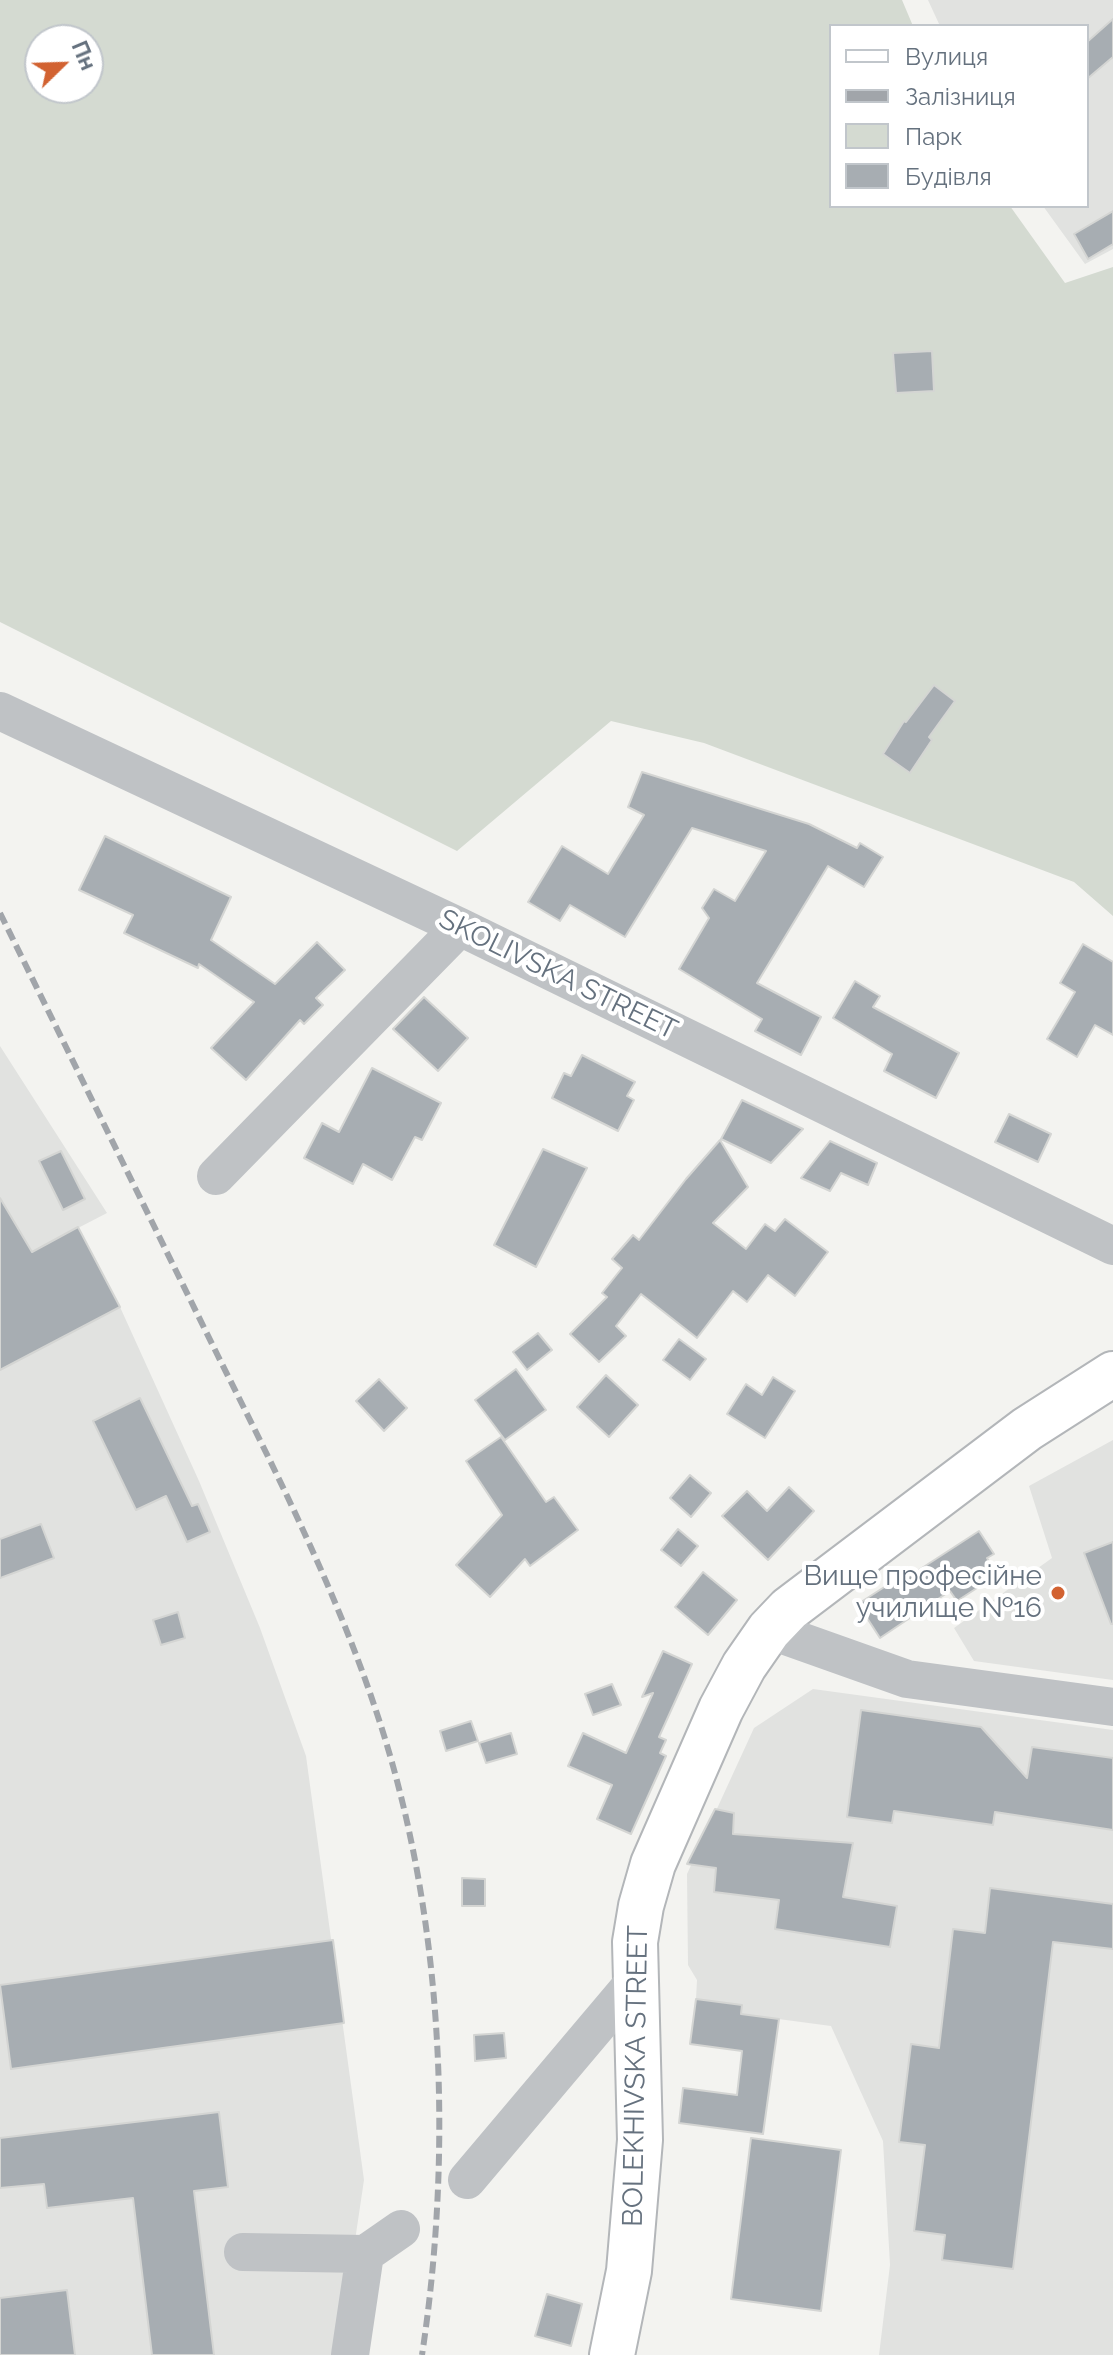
<!DOCTYPE html>
<meta charset="utf-8">
<style>
body{margin:0}
#map{position:relative;width:1113px;height:2355px;overflow:hidden;background:#f3f3f0;font-family:Raleway,sans-serif}
canvas{display:block}
.legend{position:absolute;left:829px;top:24px;width:260px;height:184px;box-sizing:border-box;background:#fff;border:2px solid #c1c6cb;margin:0;padding:10px 14px;list-style:none;font-size:24px;color:#65717e}
.legend li{display:flex;align-items:center;gap:16px;height:40px}
.legend b{width:40px;border:2px solid #c1c6cb}
.north{position:absolute;left:24px;top:24px;width:80px;height:80px;box-sizing:border-box;background:#fff;border:2px solid #c1c6cb;border-radius:50%;rotate:67deg;font-size:22px;font-weight:700;line-height:32px;text-align:center;color:#65717e}
.north::after{content:'';display:block;margin:auto;width:28px;height:36px;background:#d26231;clip-path:polygon(50% 0,100% 100%,50% 72%,0 100%)}
</style>
<div id="map">
<canvas width="1113" height="2355"></canvas>
<ul class="legend">
<li><b style="height:10px;background:#fff"></b>Вулиця</li>
<li><b style="height:10px;background:#a1a5aa"></b>Залізниця</li>
<li><b style="height:22px;background:#d4dad1"></b>Парк</li>
<li><b style="height:22px;background:#a7adb2"></b>Будівля</li>
</ul>
<div class="north">Пн</div>
</div>
<script>
const ctx = document.querySelector('canvas').getContext('2d');
ctx.lineJoin = 'round';
function fill(path, color) { ctx.fillStyle = color; ctx.fill(path, 'evenodd'); }
function stroke(path, color, width, dash) { ctx.strokeStyle = color; ctx.lineWidth = width; ctx.lineCap = dash ? 'butt' : 'round'; ctx.setLineDash(dash || []); ctx.stroke(path); }
function drawText(font, color, halo, rows, align = 'center') {
  ctx.font = font + ' Raleway,sans-serif'; ctx.lineWidth = 8; ctx.setLineDash([]); ctx.textBaseline = 'middle'; ctx.strokeStyle = halo; ctx.fillStyle = color; for (const [text, x, y, turn = 0] of rows) {
    ctx.save(); ctx.translate(x, y); ctx.rotate((+turn || 0) * Math.PI / 180); ctx.textAlign = isNaN(turn) ? turn : align; if (halo) ctx.strokeText(text, 0, 0); ctx.fillText(text, 0, 0); ctx.restore();
  }
}
fill(new Path2D(`
 M 928,0 L 1113,0 L 1113,249 L 1085,264 L 1043,206 L 1087,206 L 1087,26 L 940,26 Z
 M 0,1046 L 107,1213 L 78,1228 L 120,1307 L 199,1481 L 260,1628 L 306,1756 L 364,2180 L 338,2355 L 0,2355 Z
 M 1113,1440 L 1113,1680 L 974,1661 L 954,1628 L 1052,1558 L 1029,1486 Z
 M 813,1689 L 1113,1730 L 1113,2355 L 879,2355 L 890,2265 L 883,2141 L 831,2026 L 741,2014 L 741,2005 L 696,1999 L 697,1980 L 688,1965 L 687,1874 L 754,1728 Z`), '#e1e2e0');
fill(new Path2D(`
 M 0,0 L 902,0 L 913,26 L 831,26 L 831,206 L 1010,206 L 1065,283 L 1113,267 L 1113,916 L 1074,882 L 704,743 L 611,721 L 457,851 L 0,622 ZM 40,40 L 88,40 L 88,88 L 40,88 Z`), '#d4dad1');
const building = new Path2D(`
 M 1113,19 L 1113,57 L 1087,79 L 1087,42 Z
 M 1113,211 L 1113,244 L 1088,259 L 1074,234 Z
 M 932,351 L 934,391 L 896,393 L 893,353 Z
 M 934,685 L 955,701 L 929,737 L 932,740 L 910,773 L 883,754 L 904,721 L 906,722 Z
 M 642,772 L 809,824 L 857,848 L 860,843 L 883,857 L 864,887 L 828,866 L 757,983 L 821,1017 L 801,1055 L 755,1031 L 762,1019 L 679,969 L 709,918 L 702,908 L 714,889 L 735,901 L 766,851 L 692,828 L 625,937 L 570,905 L 560,921 L 528,902 L 562,846 L 608,874 L 644,815 L 628,807 Z
 M 105,836 L 231,897 L 211,940 L 275,984 L 317,942 L 345,970 L 316,998 L 323,1005 L 304,1024 L 300,1020 L 246,1080 L 211,1048 L 254,1002 L 199,964 L 198,968 L 124,933 L 133,915 L 79,890 Z
 M 1083,944 L 1113,962 L 1113,1035 L 1095,1025 L 1077,1057 L 1047,1039 L 1075,992 L 1060,983 Z
 M 855,981 L 880,996 L 873,1007 L 959,1053 L 936,1098 L 884,1071 L 892,1054 L 833,1018 Z
 M 424,997 L 468,1038 L 438,1071 L 393,1029 Z
 M 582,1055 L 635,1082 L 627,1096 L 634,1100 L 618,1131 L 552,1098 L 564,1073 L 571,1076 Z
 M 372,1068 L 441,1103 L 422,1140 L 415,1137 L 392,1180 L 363,1164 L 353,1184 L 304,1158 L 322,1123 L 339,1132 Z
 M 742,1100 L 803,1129 L 771,1163 L 721,1139 Z
 M 1009,1114 L 1051,1134 L 1038,1162 L 995,1142 Z
 M 720,1140 L 748,1187 L 713,1223 L 746,1249 L 765,1224 L 775,1231 L 785,1219 L 828,1252 L 795,1296 L 768,1275 L 747,1302 L 733,1291 L 697,1338 L 641,1294 L 616,1326 L 626,1336 L 599,1362 L 570,1334 L 607,1297 L 602,1293 L 622,1268 L 612,1259 L 633,1235 L 639,1240 L 686,1179 Z
 M 830,1141 L 877,1163 L 868,1185 L 841,1173 L 830,1191 L 801,1178 Z
 M 543,1149 L 587,1168 L 536,1267 L 494,1245 Z
 M 61,1151 L 85,1199 L 63,1210 L 39,1161 Z
 M 0,1198 L 32,1252 L 78,1227 L 120,1307 L 0,1370 Z
 M 538,1333 L 552,1350 L 527,1370 L 513,1352 Z
 M 679,1339 L 706,1359 L 690,1380 L 663,1360 Z
 M 516,1369 L 546,1410 L 505,1440 L 475,1400 Z
 M 606,1375 L 638,1405 L 609,1437 L 577,1407 Z
 M 773,1377 L 795,1391 L 765,1438 L 727,1414 L 746,1384 L 762,1395 Z
 M 379,1379 L 407,1408 L 384,1431 L 356,1401 Z
 M 140,1398 L 192,1506 L 198,1504 L 210,1532 L 187,1542 L 166,1496 L 136,1510 L 93,1421 Z
 M 501,1437 L 546,1502 L 554,1497 L 578,1530 L 530,1566 L 525,1559 L 490,1597 L 456,1565 L 502,1515 L 466,1461 Z
 M 690,1475 L 711,1493 L 691,1517 L 670,1498 Z
 M 789,1487 L 814,1511 L 768,1560 L 722,1516 L 747,1491 L 767,1511 Z
 M 41,1524 L 54,1558 L 0,1578 L 0,1539 Z
 M 678,1529 L 698,1546 L 681,1566 L 661,1550 Z
 M 979,1531 L 994,1554 L 987,1558 L 997,1575 L 957,1601 L 950,1591 L 880,1638 L 858,1604 L 903,1575 L 905,1579 Z
 M 1113,1542 L 1113,1624 L 1111,1624 L 1084,1553 Z
 M 703,1572 L 737,1600 L 708,1635 L 675,1607 Z
 M 178,1612 L 185,1638 L 161,1645 L 153,1620 Z
 M 663,1651 L 692,1664 L 659,1737 L 666,1740 L 660,1753 L 666,1756 L 631,1834 L 597,1819 L 612,1785 L 568,1766 L 583,1733 L 626,1753 L 653,1693 L 642,1697 Z
 M 612,1684 L 621,1705 L 593,1715 L 585,1694 Z
 M 861,1710 L 981,1727 L 1027,1778 L 1032,1747 L 1113,1758 L 1113,1830 L 995,1812 L 993,1825 L 894,1811 L 892,1823 L 847,1817 Z
 M 471,1721 L 478,1741 L 446,1751 L 440,1731 Z
 M 511,1733 L 517,1754 L 486,1763 L 479,1743 Z
 M 715,1809 L 734,1813 L 733,1834 L 853,1843 L 843,1897 L 897,1906 L 890,1947 L 775,1929 L 779,1900 L 714,1892 L 716,1868 L 687,1864 Z
 M 462,1878 L 485,1879 L 485,1906 L 462,1906 Z
 M 990,1888 L 1113,1904 L 1113,1949 L 1053,1942 L 1013,2269 L 942,2260 L 945,2235 L 914,2231 L 925,2145 L 899,2142 L 911,2044 L 939,2048 L 953,1929 L 985,1933 Z
 M 333,1940 L 344,2023 L 11,2069 L 0,1985 Z
 M 696,1999 L 742,2005 L 741,2014 L 779,2019 L 763,2134 L 679,2123 L 683,2088 L 737,2095 L 742,2051 L 690,2044 Z
 M 504,2033 L 506,2058 L 475,2061 L 474,2035 Z
 M 219,2112 L 228,2187 L 194,2191 L 214,2355 L 152,2355 L 133,2198 L 47,2208 L 44,2184 L 0,2188 L 0,2138 Z
 M 751,2138 L 841,2150 L 821,2311 L 731,2299 Z
 M 67,2290 L 75,2355 L 0,2355 L 0,2298 Z
 M 547,2294 L 582,2304 L 571,2346 L 535,2336 Z`);
fill(building, '#a7adb2');
stroke(building, '#d4d5d3', 2);
const major = new Path2D(`
 M 612,2355 L 629,2271 L 640,2140 L 635,1942 L 641,1906 L 653,1864 L 721,1709 L 744,1666 L 769,1630 L 789,1609 L 1027,1429 L 1113,1374`);
stroke(major, '#b3b6b9', 48);
stroke(new Path2D(`
 M 0,711 L 460,927 L 1113,1246
 M 216,1176 L 460,927
 M 769,1630 L 907,1679 L 1113,1707
 M 467,2180 L 635,1981
 M 243,2252 L 365,2254
 M 350,2355 L 365,2254 L 401,2229`), '#bfc2c5', 38);
stroke(major, '#fff', 44);
stroke(new Path2D(`
 M 0,913 C 73,1061 145,1208 218,1356 C 284,1488 353,1623 393,1766 C 445,1953 451,2164 422,2355`), '#a1a5aa', 6, [12, 6]);
for (const [x, y, r, color] of [
 [1058,1593,8,"#d26231"]
]) { const dot = new Path2D(); dot.arc(x, y, r, 0, 2 * Math.PI); ctx.fillStyle = color; ctx.fill(dot); stroke(dot, '#fff', 3); }
drawText('28px', '#65717e', '#fff', [
 ["SKOLIVSKA STREET",558,975,26],
 ["BOLEKHIVSKA STREET",636,2076,-89]
]);
drawText('28px', '#65717e', '#fff', [
 ["Вище професійне",1042,1577],
 ["училище №16",1042,1609]
], 'right');
</script>
